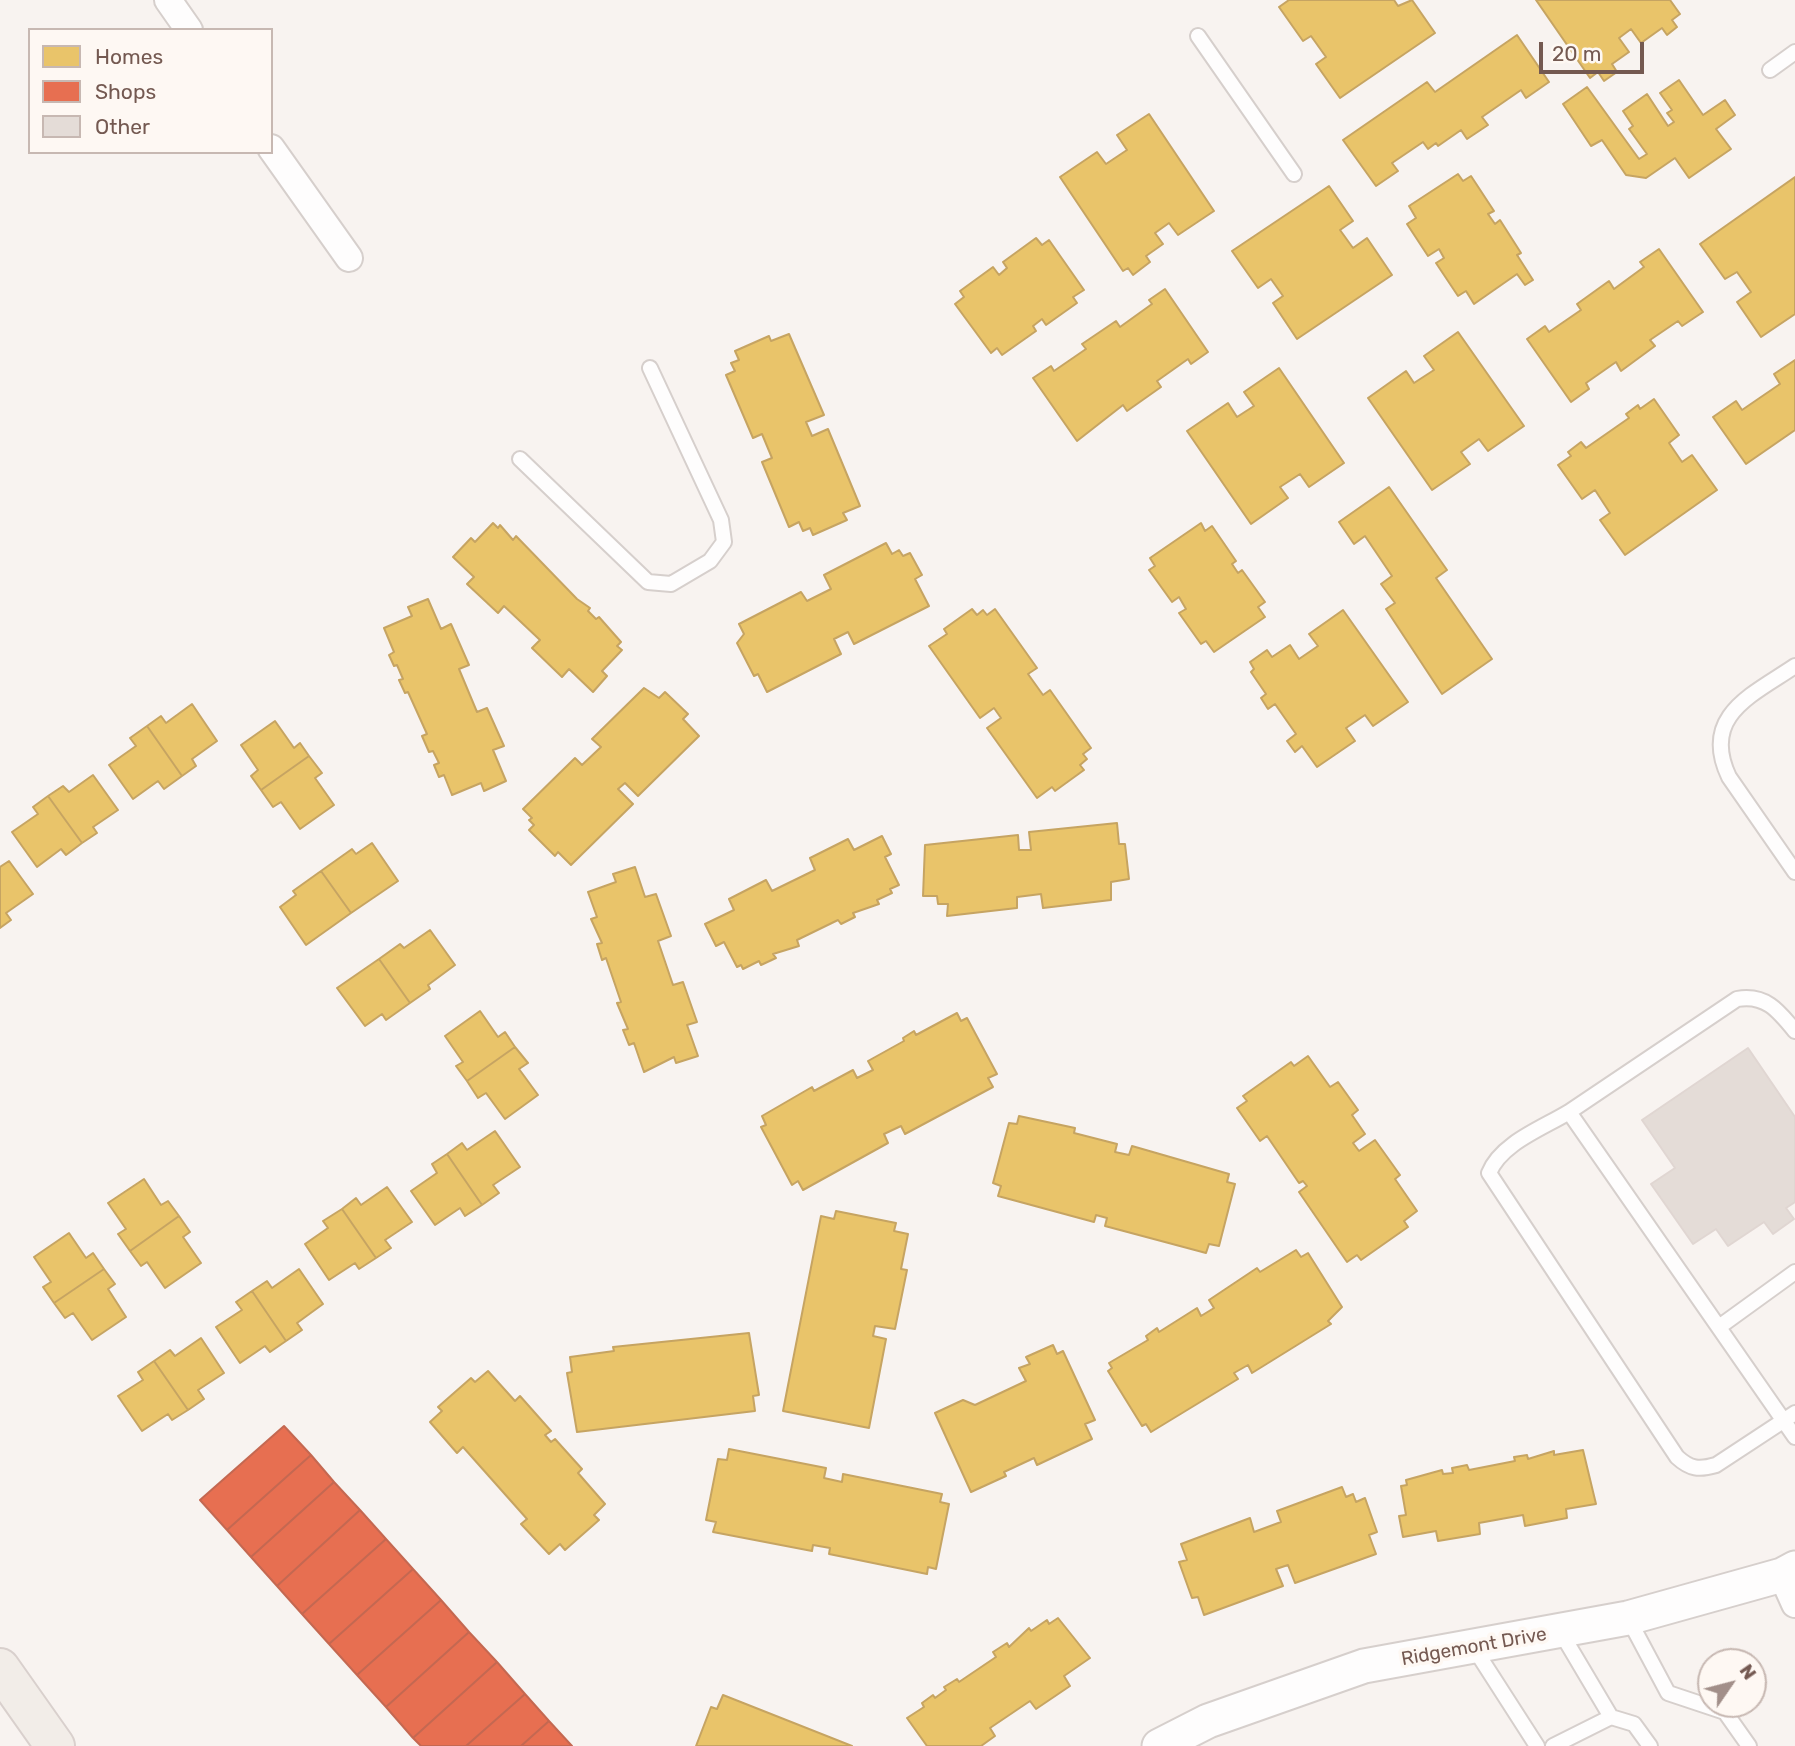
<!DOCTYPE html>
<style>
body{margin:0}
#map{position:relative;width:1795px;height:1746px;overflow:hidden;background:#f8f3f0;font-family:Rubik,sans-serif}
canvas{display:block}
.legend{position:absolute;left:28px;top:28px;width:245px;height:126px;box-sizing:border-box;background:#fef8f3;border:2px solid #c7b8b2;margin:0;padding:9px 12px;list-style:none;font-size:21px;color:#745951}
.legend li{display:flex;align-items:center;gap:14px;height:35px}
.legend b{width:35px;border:2px solid #c7b8b2}
.north{position:absolute;left:1697px;top:1648px;width:70px;height:70px;box-sizing:border-box;background:#fef8f3;border:2px solid #c7b8b2;border-radius:50%;rotate:55deg;font-size:19px;font-weight:700;line-height:28px;text-align:center;color:#745951}
.north::after{content:'';display:block;margin:auto;width:24px;height:32px;background:#a28f89;clip-path:polygon(50% 0,100% 100%,50% 72%,0 100%)}
.scale{position:absolute;left:1539px;top:42px;width:105px;height:32px;box-sizing:border-box;border:4px solid #745951;border-top:0;padding-left:9px;font-size:21px;line-height:24px;white-space:nowrap;color:#745951;-webkit-text-stroke:5px #fef8f3;paint-order:stroke}
</style>
<div id="map">
<canvas width="1795" height="1746"></canvas>
<ul class="legend">
<li><b style="height:19px;background:#e9c46a"></b>Homes</li>
<li><b style="height:19px;background:#e76f51"></b>Shops</li>
<li><b style="height:19px;background:#e4dcd7"></b>Other</li>
</ul>
<div class="north">N</div>
<div class="scale">20 m</div>
</div>
<script>
const ctx = document.querySelector('canvas').getContext('2d');
ctx.lineJoin = 'round';
function fill(path, color) { ctx.fillStyle = color; ctx.fill(path, 'evenodd'); }
function stroke(path, color, width, dash) { ctx.strokeStyle = color; ctx.lineWidth = width; ctx.lineCap = dash ? 'butt' : 'round'; ctx.setLineDash(dash || []); ctx.stroke(path); }
function drawText(font, color, halo, rows, align = 'center') {
  ctx.font = font + ' Rubik,sans-serif'; ctx.lineWidth = 7; ctx.setLineDash([]); ctx.textBaseline = 'middle'; ctx.strokeStyle = halo; ctx.fillStyle = color; for (const [text, x, y, turn = 0] of rows) {
    ctx.save(); ctx.translate(x, y); ctx.rotate((+turn || 0) * Math.PI / 180); ctx.textAlign = isNaN(turn) ? turn : align; if (halo) ctx.strokeText(text, 0, 0); ctx.fillText(text, 0, 0); ctx.restore();
  }
}
const homes = new Path2D(`
 M 1289,0 L 1394,0 L 1398,6 L 1412,0 L 1435,33 L 1340,98 L 1316,64 L 1326,57 L 1311,36 L 1303,41 L 1279,7 Z
 M 1536,0 L 1670,0 L 1680,14 L 1672,20 L 1677,27 L 1667,35 L 1662,28 L 1641,43 L 1631,29 L 1619,38 L 1629,52 L 1612,64 L 1617,72 L 1604,81 L 1598,72 L 1590,78 Z
 M 1517,35 L 1549,82 L 1526,98 L 1521,90 L 1482,117 L 1488,125 L 1467,139 L 1461,130 L 1438,146 L 1436,143 L 1428,149 L 1423,142 L 1392,163 L 1398,171 L 1376,186 L 1343,140 L 1427,82 L 1435,92 Z
 M 1679,80 L 1703,115 L 1725,100 L 1735,115 L 1716,129 L 1731,149 L 1689,178 L 1675,158 L 1646,178 L 1626,175 L 1602,140 L 1591,146 L 1563,104 L 1587,87 L 1639,159 L 1647,154 L 1629,129 L 1633,126 L 1623,111 L 1647,94 L 1668,126 L 1674,122 L 1667,113 L 1672,110 L 1660,93 Z
 M 1149,114 L 1214,211 L 1178,235 L 1169,223 L 1155,233 L 1163,244 L 1146,256 L 1150,262 L 1133,275 L 1128,268 L 1123,271 L 1060,177 L 1097,152 L 1106,164 L 1127,150 L 1117,135 Z
 M 1458,174 L 1463,181 L 1471,176 L 1494,211 L 1488,214 L 1495,224 L 1500,220 L 1521,253 L 1517,255 L 1533,280 L 1525,285 L 1517,274 L 1474,304 L 1466,291 L 1458,296 L 1436,263 L 1444,258 L 1439,249 L 1428,256 L 1407,224 L 1416,218 L 1409,206 Z
 M 1795,177 L 1795,314 L 1761,337 L 1737,302 L 1751,292 L 1737,272 L 1725,279 L 1700,244 Z
 M 1329,186 L 1353,221 L 1340,230 L 1353,248 L 1367,238 L 1392,275 L 1297,339 L 1273,303 L 1283,296 L 1271,279 L 1258,288 L 1232,251 Z
 M 1036,238 L 1042,245 L 1049,240 L 1084,290 L 1073,297 L 1077,303 L 1046,325 L 1042,319 L 1033,326 L 1036,331 L 1002,355 L 997,348 L 991,353 L 955,304 L 964,297 L 960,291 L 993,267 L 999,275 L 1007,268 L 1003,262 Z
 M 1659,249 L 1703,312 L 1682,326 L 1678,321 L 1650,340 L 1655,346 L 1621,371 L 1616,362 L 1586,383 L 1589,389 L 1571,402 L 1527,339 L 1545,326 L 1549,332 L 1581,310 L 1577,304 L 1609,281 L 1614,289 L 1644,267 L 1640,262 Z
 M 1165,289 L 1208,352 L 1191,364 L 1188,359 L 1157,381 L 1161,387 L 1127,411 L 1123,405 L 1077,441 L 1033,378 L 1051,366 L 1054,371 L 1086,349 L 1082,344 L 1116,321 L 1120,327 L 1152,304 L 1149,300 Z
 M 1458,332 L 1524,426 L 1488,451 L 1479,439 L 1461,452 L 1470,464 L 1432,490 L 1368,398 L 1406,371 L 1414,383 L 1434,370 L 1424,356 Z
 M 789,334 L 824,415 L 806,422 L 812,436 L 828,429 L 860,506 L 843,513 L 847,520 L 813,535 L 810,528 L 803,531 L 799,522 L 789,527 L 762,462 L 772,458 L 762,434 L 753,438 L 726,375 L 735,371 L 731,363 L 739,360 L 735,351 L 769,336 L 771,341 Z
 M 1795,360 L 1795,430 L 1746,464 L 1713,417 L 1736,401 L 1742,410 L 1780,384 L 1774,374 Z
 M 1279,368 L 1344,463 L 1309,487 L 1300,474 L 1280,487 L 1288,498 L 1251,524 L 1187,431 L 1228,403 L 1237,417 L 1254,406 L 1244,392 Z
 M 1654,399 L 1679,435 L 1669,443 L 1682,462 L 1692,455 L 1717,490 L 1625,555 L 1600,520 L 1610,513 L 1595,490 L 1582,499 L 1558,465 L 1571,456 L 1568,452 L 1581,442 L 1586,448 L 1629,418 L 1626,414 L 1638,405 L 1640,409 Z
 M 1389,487 L 1447,570 L 1436,578 L 1492,659 L 1442,694 L 1386,609 L 1395,603 L 1381,584 L 1392,576 L 1365,536 L 1354,544 L 1339,522 Z
 M 493,523 L 498,528 L 500,525 L 513,540 L 516,536 L 577,599 L 590,608 L 588,611 L 596,619 L 599,617 L 621,642 L 617,646 L 622,650 L 602,671 L 607,676 L 593,692 L 569,669 L 562,677 L 532,648 L 540,640 L 504,606 L 498,613 L 467,584 L 474,577 L 453,557 L 471,538 L 475,542 Z
 M 1201,523 L 1205,531 L 1212,526 L 1236,561 L 1232,564 L 1238,573 L 1242,570 L 1265,602 L 1258,607 L 1265,617 L 1214,652 L 1206,641 L 1201,644 L 1179,613 L 1186,609 L 1179,597 L 1172,602 L 1149,570 L 1155,566 L 1150,558 Z
 M 886,543 L 892,554 L 899,550 L 903,556 L 910,553 L 922,575 L 915,579 L 929,606 L 854,644 L 848,632 L 834,639 L 841,654 L 767,692 L 758,674 L 754,676 L 737,643 L 744,634 L 739,624 L 801,592 L 807,601 L 831,589 L 824,575 Z
 M 428,599 L 441,629 L 451,624 L 469,665 L 459,669 L 477,712 L 487,708 L 504,746 L 493,750 L 506,781 L 484,791 L 481,783 L 452,795 L 444,775 L 439,777 L 434,765 L 439,763 L 433,751 L 429,752 L 422,736 L 427,734 L 408,692 L 405,693 L 399,680 L 403,679 L 397,665 L 394,666 L 389,655 L 394,652 L 384,628 L 412,616 L 408,607 Z
 M 972,609 L 977,615 L 983,610 L 987,615 L 995,609 L 1037,668 L 1028,674 L 1043,695 L 1050,690 L 1091,748 L 1083,754 L 1087,759 L 1080,765 L 1084,770 L 1055,791 L 1052,787 L 1037,798 L 987,728 L 1001,718 L 994,708 L 980,718 L 929,646 L 947,634 L 944,629 Z
 M 1343,610 L 1408,702 L 1373,726 L 1365,715 L 1346,728 L 1355,741 L 1317,767 L 1302,746 L 1295,752 L 1287,741 L 1296,734 L 1275,704 L 1268,709 L 1261,698 L 1266,694 L 1251,672 L 1254,669 L 1250,662 L 1267,650 L 1272,657 L 1290,645 L 1299,659 L 1318,646 L 1309,634 Z
 M 644,688 L 659,698 L 665,692 L 688,714 L 683,719 L 699,736 L 638,796 L 625,783 L 618,789 L 633,804 L 571,865 L 558,852 L 555,856 L 529,830 L 534,825 L 529,820 L 532,818 L 523,809 L 575,758 L 582,765 L 601,747 L 592,739 Z
 M 192,704 L 217,741 L 192,759 L 196,766 L 182,776 L 147,726 L 161,716 L 166,723 Z
 M 275,721 L 294,748 L 300,743 L 309,756 L 261,790 L 251,776 L 258,770 L 241,745 Z
 M 147,726 L 182,776 L 164,789 L 158,781 L 133,799 L 109,765 L 136,746 L 130,738 Z
 M 309,756 L 322,773 L 315,778 L 334,805 L 300,829 L 281,802 L 273,807 L 261,790 Z
 M 93,775 L 118,810 L 93,827 L 97,833 L 82,843 L 48,796 L 63,786 L 69,792 Z
 M 48,796 L 82,843 L 66,855 L 61,849 L 37,867 L 12,832 L 38,814 L 33,807 Z
 M 1117,823 L 1119,844 L 1125,844 L 1129,879 L 1111,882 L 1111,900 L 1043,908 L 1041,894 L 1017,897 L 1017,908 L 947,916 L 948,904 L 938,904 L 937,896 L 923,896 L 925,845 L 1018,835 L 1019,850 L 1031,850 L 1029,832 Z
 M 882,836 L 891,854 L 885,857 L 899,885 L 890,889 L 892,893 L 877,900 L 879,904 L 853,913 L 855,917 L 841,924 L 838,920 L 797,940 L 799,946 L 773,954 L 776,958 L 761,965 L 759,961 L 743,969 L 741,965 L 737,967 L 724,942 L 716,946 L 705,924 L 734,910 L 729,899 L 766,880 L 772,891 L 815,870 L 810,858 L 848,839 L 854,850 Z
 M 372,843 L 398,881 L 351,913 L 321,871 L 352,849 L 356,854 Z
 M 9,861 L 33,894 L 6,913 L 11,920 L 0,928 L 0,867 Z
 M 635,867 L 645,897 L 656,894 L 671,936 L 658,941 L 673,985 L 683,982 L 697,1022 L 687,1025 L 698,1056 L 676,1063 L 674,1057 L 644,1072 L 634,1043 L 629,1045 L 623,1030 L 628,1029 L 617,1003 L 621,1002 L 606,958 L 602,960 L 597,944 L 602,943 L 591,919 L 597,917 L 588,892 L 616,882 L 613,874 Z
 M 321,871 L 351,913 L 306,945 L 280,907 L 296,895 L 293,891 Z
 M 430,930 L 455,965 L 428,985 L 430,989 L 410,1003 L 379,959 L 400,944 L 404,948 Z
 M 379,959 L 410,1003 L 386,1020 L 382,1014 L 365,1026 L 337,988 Z
 M 480,1011 L 498,1037 L 505,1032 L 515,1047 L 467,1081 L 456,1066 L 463,1062 L 445,1036 Z
 M 957,1013 L 961,1021 L 967,1018 L 997,1074 L 988,1078 L 993,1087 L 905,1134 L 901,1126 L 884,1134 L 888,1143 L 803,1190 L 798,1181 L 792,1185 L 761,1127 L 766,1125 L 762,1116 L 812,1087 L 814,1091 L 853,1070 L 857,1078 L 873,1070 L 868,1061 L 904,1041 L 903,1038 L 914,1031 L 916,1035 Z
 M 515,1047 L 528,1063 L 519,1069 L 538,1095 L 505,1119 L 486,1093 L 478,1098 L 467,1081 Z
 M 1308,1056 L 1330,1087 L 1338,1082 L 1358,1110 L 1352,1115 L 1365,1134 L 1353,1143 L 1359,1151 L 1375,1140 L 1400,1175 L 1395,1179 L 1417,1211 L 1404,1221 L 1408,1227 L 1361,1260 L 1357,1255 L 1347,1262 L 1299,1192 L 1307,1186 L 1303,1181 L 1299,1183 L 1267,1136 L 1260,1141 L 1237,1108 L 1247,1101 L 1243,1096 L 1291,1062 L 1294,1066 Z
 M 1019,1116 L 1075,1128 L 1074,1133 L 1117,1144 L 1115,1152 L 1129,1155 L 1132,1146 L 1229,1174 L 1227,1182 L 1235,1184 L 1219,1246 L 1209,1244 L 1206,1253 L 1105,1226 L 1107,1218 L 1096,1215 L 1094,1222 L 998,1196 L 1001,1186 L 993,1183 L 1009,1123 L 1017,1124 Z
 M 495,1131 L 520,1167 L 493,1185 L 499,1193 L 482,1205 L 447,1154 L 462,1143 L 467,1150 Z
 M 447,1154 L 482,1205 L 465,1216 L 460,1208 L 435,1225 L 411,1191 L 437,1173 L 432,1164 Z
 M 144,1179 L 161,1205 L 168,1201 L 179,1216 L 130,1251 L 118,1234 L 126,1229 L 108,1203 Z
 M 387,1187 L 412,1222 L 385,1240 L 391,1248 L 376,1258 L 342,1209 L 356,1198 L 361,1205 Z
 M 342,1209 L 376,1258 L 359,1269 L 355,1263 L 329,1280 L 305,1244 L 328,1228 L 323,1221 Z
 M 836,1211 L 896,1223 L 894,1231 L 908,1234 L 901,1269 L 907,1270 L 895,1329 L 875,1326 L 873,1336 L 886,1339 L 869,1428 L 783,1411 L 821,1216 L 834,1219 Z
 M 179,1216 L 190,1232 L 183,1237 L 201,1263 L 165,1288 L 147,1262 L 141,1266 L 130,1251 Z
 M 69,1233 L 86,1258 L 93,1253 L 104,1269 L 54,1303 L 43,1287 L 51,1282 L 34,1257 Z
 M 1296,1250 L 1301,1257 L 1308,1253 L 1342,1307 L 1328,1321 L 1331,1324 L 1252,1373 L 1248,1365 L 1234,1373 L 1238,1379 L 1151,1432 L 1146,1424 L 1142,1426 L 1108,1371 L 1112,1368 L 1109,1363 L 1148,1340 L 1146,1336 L 1157,1328 L 1159,1332 L 1197,1308 L 1201,1316 L 1214,1308 L 1209,1300 L 1257,1268 L 1260,1272 Z
 M 104,1269 L 115,1284 L 108,1289 L 126,1317 L 92,1340 L 73,1313 L 65,1318 L 54,1303 Z
 M 299,1269 L 323,1304 L 297,1323 L 302,1330 L 286,1341 L 252,1291 L 267,1281 L 272,1288 Z
 M 252,1291 L 286,1341 L 270,1352 L 265,1346 L 240,1363 L 216,1327 L 242,1310 L 236,1302 Z
 M 749,1333 L 759,1395 L 753,1396 L 755,1411 L 577,1432 L 567,1373 L 572,1372 L 570,1357 L 614,1351 L 613,1347 Z
 M 201,1338 L 224,1373 L 198,1390 L 204,1399 L 188,1410 L 154,1361 L 170,1350 L 175,1356 Z
 M 1053,1345 L 1057,1354 L 1063,1351 L 1095,1420 L 1085,1424 L 1092,1439 L 1037,1465 L 1034,1458 L 1004,1472 L 1006,1476 L 971,1492 L 935,1413 L 963,1400 L 975,1405 L 1026,1381 L 1019,1368 L 1030,1364 L 1026,1357 Z
 M 154,1361 L 188,1410 L 172,1420 L 168,1414 L 142,1431 L 118,1396 L 143,1380 L 138,1372 Z
 M 488,1371 L 515,1401 L 520,1396 L 551,1431 L 545,1435 L 551,1442 L 555,1439 L 582,1469 L 578,1473 L 605,1504 L 594,1515 L 599,1520 L 565,1550 L 560,1544 L 549,1554 L 521,1524 L 527,1519 L 463,1447 L 457,1453 L 430,1422 L 442,1411 L 438,1407 L 471,1378 L 475,1382 Z
 M 729,1449 L 826,1468 L 824,1478 L 842,1482 L 843,1474 L 942,1494 L 940,1502 L 949,1504 L 936,1569 L 928,1567 L 927,1574 L 829,1554 L 830,1548 L 813,1545 L 812,1551 L 713,1532 L 716,1522 L 706,1520 L 718,1459 L 727,1460 Z
 M 1583,1450 L 1596,1504 L 1566,1509 L 1567,1518 L 1525,1526 L 1523,1515 L 1479,1523 L 1480,1534 L 1438,1541 L 1436,1531 L 1403,1537 L 1399,1516 L 1406,1515 L 1401,1486 L 1407,1485 L 1406,1480 L 1442,1470 L 1443,1474 L 1453,1473 L 1452,1468 L 1467,1465 L 1469,1470 L 1515,1461 L 1514,1457 L 1527,1455 L 1528,1459 L 1554,1451 L 1554,1455 Z
 M 1342,1487 L 1346,1497 L 1353,1494 L 1356,1502 L 1365,1498 L 1377,1532 L 1369,1535 L 1376,1554 L 1295,1583 L 1288,1565 L 1276,1569 L 1283,1586 L 1204,1615 L 1198,1597 L 1192,1598 L 1179,1562 L 1187,1560 L 1181,1544 L 1250,1518 L 1254,1532 L 1281,1522 L 1277,1511 Z
 M 1058,1618 L 1090,1658 L 1064,1676 L 1070,1686 L 1036,1709 L 1030,1701 L 990,1728 L 995,1736 L 981,1746 L 927,1746 L 907,1718 L 924,1707 L 922,1703 L 933,1695 L 935,1698 L 946,1690 L 944,1687 L 957,1679 L 959,1682 L 996,1657 L 993,1652 L 1007,1643 L 1009,1647 L 1029,1628 L 1031,1631 L 1047,1620 L 1049,1624 Z
 M 723,1695 L 852,1746 L 696,1746 L 711,1707 L 717,1709 Z`);
fill(homes, '#e9c46a');
stroke(homes, '#c6a462', 2);
const shops = new Path2D(`
 M 284,1426 L 311,1455 L 227,1530 L 200,1500 Z
 M 311,1455 L 334,1482 L 251,1557 L 227,1530 Z
 M 334,1482 L 360,1510 L 277,1586 L 251,1557 Z
 M 360,1510 L 386,1539 L 302,1614 L 277,1586 Z
 M 386,1539 L 413,1569 L 329,1644 L 302,1614 Z
 M 413,1569 L 441,1600 L 357,1675 L 329,1644 Z
 M 441,1600 L 469,1632 L 386,1707 L 357,1675 Z
 M 469,1632 L 497,1662 L 413,1738 L 386,1707 Z
 M 497,1662 L 525,1694 L 466,1746 L 421,1746 L 413,1738 Z
 M 525,1694 L 549,1721 L 521,1746 L 466,1746 Z
 M 549,1721 L 572,1746 L 521,1746 Z`);
fill(shops, '#e76f51');
stroke(shops, '#c46851', 2);
const building = new Path2D(`
 M 1748,1048 L 1795,1117 L 1795,1202 L 1786,1208 L 1794,1219 L 1773,1234 L 1764,1222 L 1728,1246 L 1716,1229 L 1693,1244 L 1651,1184 L 1675,1168 L 1642,1120 Z`);
fill(building, '#e4dcd7');
stroke(building, '#e0d6d2', 2);
const service = new Path2D(`
 M 1198,36 L 1294,174
 M 1770,70 L 1795,52
 M 520,459 L 648,582 L 671,584 L 710,561 L 724,542 L 721,520 L 650,368
 M 1795,666 C 1752,695 1700,716 1729,777 L 1795,872
 M 1795,1031 C 1778,1010 1765,994 1737,999 L 1569,1112 L 1795,1437
 M 1569,1112 C 1543,1128 1501,1143 1489,1173 L 1677,1457 C 1690,1469 1699,1470 1716,1465 L 1795,1413
 M 1719,1327 L 1795,1272
 M 1628,1618 L 1668,1693 L 1725,1712 L 1749,1746
 M 1560,1631 L 1611,1717
 M 1474,1648 L 1537,1746
 M 1553,1746 L 1611,1717 L 1634,1724 L 1650,1746`);
const minor = new Path2D(`
 M 168,0 L 189,30
 M 271,148 L 349,258
 M 1782,1575 L 1795,1604`);
const tertiary = new Path2D(`
 M 1159,1746 L 1208,1721 L 1364,1666 L 1628,1618 L 1782,1575 L 1795,1568`);
const primary = new Path2D(`
 M 0,1668 L 55,1746`);
stroke(service, '#d6cfcc', 18);
stroke(minor, '#d6cfcc', 30);
stroke(tertiary, '#d6cfcc', 37);
stroke(primary, '#d9d0cd', 42);
stroke(service, '#fefdfd', 14);
stroke(minor, '#fefdfd', 26);
stroke(tertiary, '#fefdfd', 33);
stroke(primary, '#f2ede8', 38);
drawText('19px', '#745951', '#fef8f3', [
 ["Ridgemont Drive",1474,1647,-10]
]);
</script>
